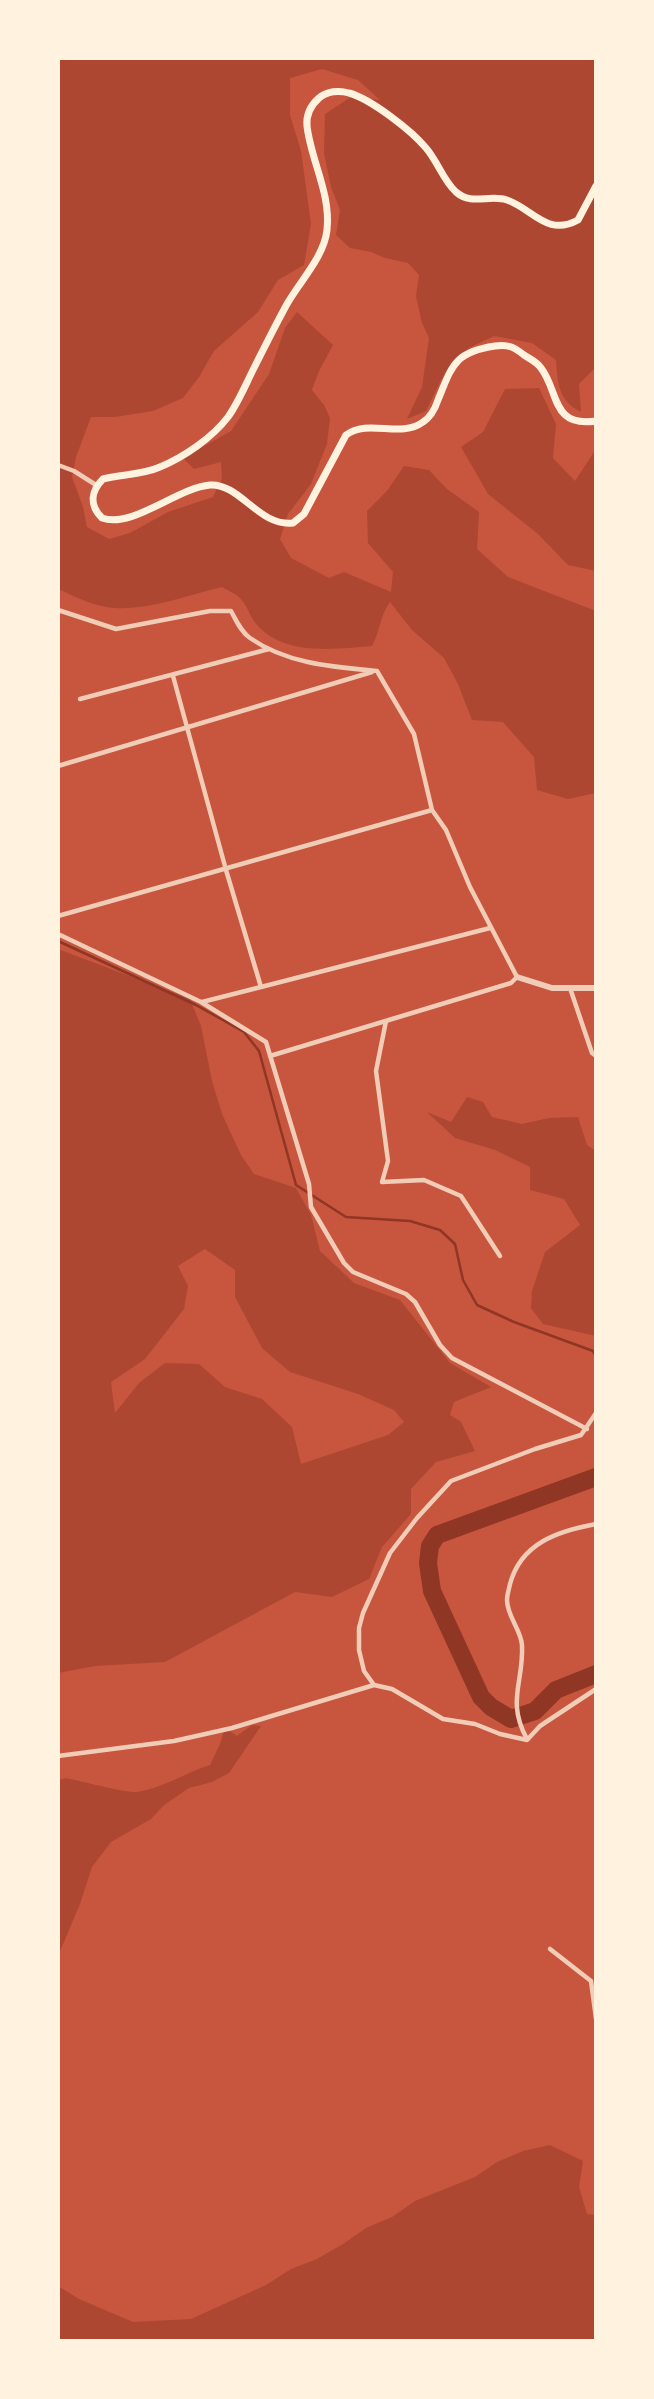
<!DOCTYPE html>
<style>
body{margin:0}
#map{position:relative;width:654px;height:2399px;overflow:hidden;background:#c8553d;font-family:"Alegreya Sans",sans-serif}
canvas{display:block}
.frame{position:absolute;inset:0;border:60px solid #fff3e0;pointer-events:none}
</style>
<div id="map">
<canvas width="654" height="2399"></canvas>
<div class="frame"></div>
</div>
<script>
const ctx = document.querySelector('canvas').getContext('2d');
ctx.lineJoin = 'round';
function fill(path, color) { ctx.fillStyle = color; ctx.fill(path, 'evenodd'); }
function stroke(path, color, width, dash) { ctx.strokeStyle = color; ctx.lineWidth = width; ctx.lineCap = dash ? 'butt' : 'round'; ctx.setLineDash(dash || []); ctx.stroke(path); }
fill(new Path2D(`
 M 58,58 L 596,58 L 596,367 L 579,384 L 581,412 C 558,401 558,383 556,360 L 532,343 L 494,336 L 469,348 L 454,365 L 441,380 L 426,411 L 407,419 L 422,387 L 429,338 L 422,323 L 416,296 L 419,275 L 408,263 L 385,258 L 371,252 L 350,248 L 336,235 L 340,210 L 331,187 L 324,153 L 325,114 L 351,97 L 380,100 L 358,80 L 322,69 L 290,78 L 290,115 L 301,151 L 311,224 L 304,265 L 278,280 L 258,312 L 214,351 L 199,377 L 183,398 L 153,411 L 115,417 L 91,417 L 76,457 L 72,477 L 83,507 L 87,527 L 109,539 L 130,533 L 168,512 L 213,497 L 222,479 L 221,462 L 194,469 L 183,458 L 231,431 L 269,374 L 285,328 L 297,312 L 333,345 L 319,371 L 312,390 L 324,405 L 330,418 L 327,444 L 311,484 L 288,514 L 280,539 L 291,558 L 329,578 L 344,572 L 391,592 L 393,572 L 368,543 L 367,511 L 387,491 L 404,466 L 429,470 L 447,489 L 479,512 L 477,549 L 508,577 L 596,611 L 596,793 L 568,799 L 537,790 L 534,757 L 503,722 L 472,720 L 458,684 L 444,658 L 412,630 L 390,602 C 380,615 380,632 372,646 C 334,649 286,656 258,626 C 250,618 248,606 240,598 C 236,594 227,590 222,587 C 188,595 150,610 115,608 C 95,607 76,597 58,589 Z
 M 539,388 L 556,424 L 553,458 L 575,481 L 596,449 L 596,571 L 568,565 L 538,534 L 488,494 L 461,447 L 483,432 L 505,389 Z
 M 58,949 L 190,999 L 201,1026 L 212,1081 L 222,1114 L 241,1155 L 254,1174 L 296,1188 L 311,1215 L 320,1251 L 354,1283 L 400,1300 L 450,1363 L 491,1387 L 454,1402 L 450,1415 L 461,1422 L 475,1451 L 436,1462 L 411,1489 L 411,1514 L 382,1547 L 369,1579 L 332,1597 L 295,1592 L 165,1662 L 95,1666 L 58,1673 ZM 205,1249 L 235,1270 L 235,1297 L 262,1348 L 290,1372 L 358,1394 L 394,1410 L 404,1422 L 388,1435 L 301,1464 L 292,1427 L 262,1399 L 225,1387 L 199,1364 L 165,1363 L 139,1383 L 115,1413 L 111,1382 L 145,1359 L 184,1309 L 188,1286 L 178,1266 Z
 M 467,1097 L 483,1102 L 492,1117 L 522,1124 L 549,1118 L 578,1117 L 587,1145 L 596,1151 L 596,1336 L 543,1324 L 531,1308 L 532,1291 L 545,1252 L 580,1225 L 564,1199 L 530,1190 L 530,1167 L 495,1150 L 455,1138 L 427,1112 L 451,1122 Z
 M 252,1725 L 261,1726 L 229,1773 L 212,1782 L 189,1788 L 164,1805 L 151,1819 L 111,1842 L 92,1867 L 80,1904 L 58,1956 L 58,1780 L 66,1778 C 81,1781 125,1793 137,1792 C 163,1788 185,1773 210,1765 L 220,1744 L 225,1728 L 237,1736 Z
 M 550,2145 L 583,2161 L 579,2187 L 587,2214 L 596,2215 L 596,2341 L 58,2341 L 58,2286 L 79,2299 L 133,2322 L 191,2319 L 266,2285 L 291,2269 L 317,2259 L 343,2244 L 366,2228 L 392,2217 L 415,2201 L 475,2177 L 497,2162 L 523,2151 Z`), '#ae4732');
stroke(new Path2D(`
 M 58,941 L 196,1005 L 244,1032 L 259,1051 L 296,1185 L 346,1217 L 410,1221 L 440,1230 L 455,1244 L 463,1280 L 477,1305 L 514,1322 L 593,1351 L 596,1356`), '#8f3625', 2.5);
stroke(new Path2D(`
 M 596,1477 L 437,1535 L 430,1546 L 428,1563 L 432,1591 L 481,1697 L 491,1707 L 511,1719 L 535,1711 L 556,1690 L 596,1674`), '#8f3625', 18);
stroke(new Path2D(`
 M 58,465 L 74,471 L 96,485
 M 58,610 L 116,629 L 210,611 L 231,611 C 236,620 241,632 250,638 C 287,664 334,667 377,671
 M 173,676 L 226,870 L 261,987 L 490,928
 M 80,699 L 269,649
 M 58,766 L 372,672
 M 58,916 L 432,810
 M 58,934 L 201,1002 L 266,1042 L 309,1184 L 311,1207 L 344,1263 L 353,1272 L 406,1294 L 415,1302 L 440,1345 L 452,1358 L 587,1429
 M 570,988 L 592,1053 L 596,1056
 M 202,1002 L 261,987
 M 386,1021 L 376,1071 L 388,1161 L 382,1182 L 424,1180 L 461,1196 L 500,1256
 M 270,1056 L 511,983 L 517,977 L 470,887 L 446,830 L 432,810 L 414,734 L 377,671
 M 374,1685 L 364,1671 L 359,1650 L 359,1628 L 363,1613 L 390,1553 L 417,1518 L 451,1481 L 535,1449 L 581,1435 L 596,1413
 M 527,1739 C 506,1701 524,1682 522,1645 C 521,1630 507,1616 507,1600 C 507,1595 509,1589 510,1584 C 521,1543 558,1531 596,1524
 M 58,1756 L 174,1741 L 232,1728 L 374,1685 L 392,1689 L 443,1719 L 475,1724 L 500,1734 L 527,1740 L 540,1726 L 596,1689
 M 550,1949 L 591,1981 L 596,2019`), '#f1ccb7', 4.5);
stroke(new Path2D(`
 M 517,977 L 552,988 L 596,988`), '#f1ccb7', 6);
stroke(new Path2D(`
 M 596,186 L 578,220 C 547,237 533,209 507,200 C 489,194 472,206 456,192 C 443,180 438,162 426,148 C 412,131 371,99 349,93 C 339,90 327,91 319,98 C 311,105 306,115 307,126 C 311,161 331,193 327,230 C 324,257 300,281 287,304 C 275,326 264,348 253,370 C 245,386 238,403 228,417 C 212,438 184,457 160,467 C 142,475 122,474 103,479 C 91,491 89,505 102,518 C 132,529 177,488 210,485 C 240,483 259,527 293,523 L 304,514 L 346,435 C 369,418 400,439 423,422 C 431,417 435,409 438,400 C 452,366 454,352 495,346 C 508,344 514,347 524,355 C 530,359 537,362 541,368 C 559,391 551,428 596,421`), '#fff3e0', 7);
</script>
